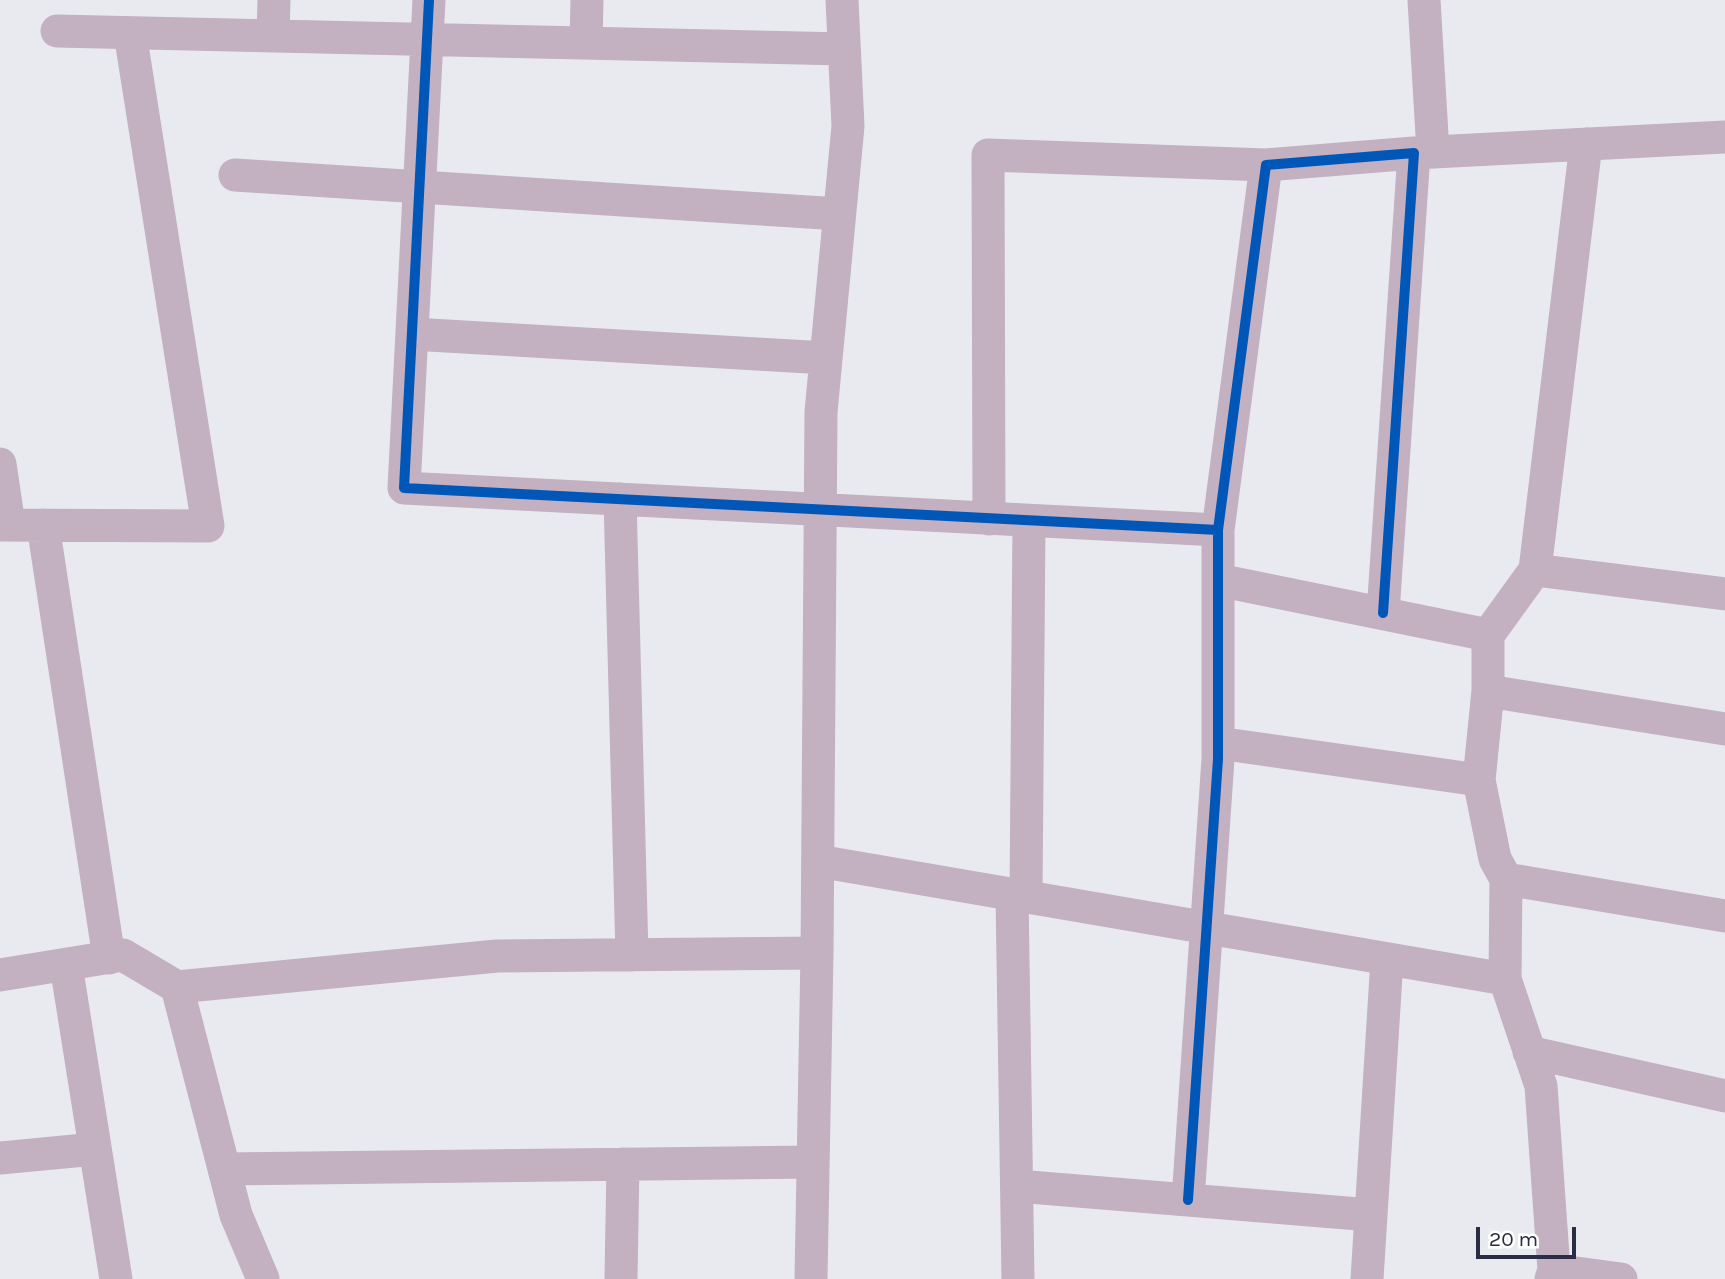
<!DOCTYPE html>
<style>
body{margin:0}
#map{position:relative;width:1725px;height:1279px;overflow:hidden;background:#e8eaf0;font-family:Karla,sans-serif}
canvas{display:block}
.scale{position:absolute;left:1476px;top:1227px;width:100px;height:32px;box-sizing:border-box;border:4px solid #292c44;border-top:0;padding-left:9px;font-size:21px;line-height:24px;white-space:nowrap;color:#292c44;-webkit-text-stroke:5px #fff;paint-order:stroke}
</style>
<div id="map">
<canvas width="1725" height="1279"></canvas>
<div class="scale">20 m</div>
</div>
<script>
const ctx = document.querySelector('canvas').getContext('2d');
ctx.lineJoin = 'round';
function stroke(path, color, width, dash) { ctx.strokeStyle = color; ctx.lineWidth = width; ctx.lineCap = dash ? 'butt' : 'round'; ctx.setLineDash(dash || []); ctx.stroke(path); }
stroke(new Path2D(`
 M 429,0 L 404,488 L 1218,530
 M 1424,0 L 1433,152
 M 57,31 L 844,49
 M 273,36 L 274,0
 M 586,43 L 587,0
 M 1414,153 L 1725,137
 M 235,175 L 839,214
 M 412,334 L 826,358
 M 0,464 L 9,525
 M 620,499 L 632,955
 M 989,519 L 988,155 L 1266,165
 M 0,525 L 208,526 L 130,33
 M 43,525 L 109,958
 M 1535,570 L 1725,594
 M 1218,580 L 1488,635
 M 1488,691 L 1725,729
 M 1218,743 L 1479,780
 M 818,861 L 1505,979
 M 1506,879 L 1725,916
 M 1012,894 L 1018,1279
 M 1026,897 L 1029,521
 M 66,965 L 116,1279
 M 0,975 L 123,955 L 177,987 L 497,956 L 817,953
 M 177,987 L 236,1215 L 263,1279
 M 1529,1052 L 1725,1096
 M 0,1158 L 95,1149
 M 224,1169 L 813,1162
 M 1017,1186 L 1371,1215
 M 1188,1200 L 1218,759 L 1218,530 L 1266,165 L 1414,153 L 1383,613
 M 1554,1270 L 1541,1086 L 1505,979 L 1506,879 L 1495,859 L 1479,780 L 1488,691 L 1488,635 L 1535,570 L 1586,144
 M 621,1279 L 623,1164
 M 811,1279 L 817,953 L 821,412 L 848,126 L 842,0
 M 1367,1279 L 1387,959
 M 1551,1279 L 1554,1270 L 1621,1279`), '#c3b0c0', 33);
stroke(new Path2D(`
 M 429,0 L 404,488 L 1218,530
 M 1188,1200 L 1218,759 L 1218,530 L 1266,165 L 1414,153 L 1383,613`), '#0057b8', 10);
</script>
